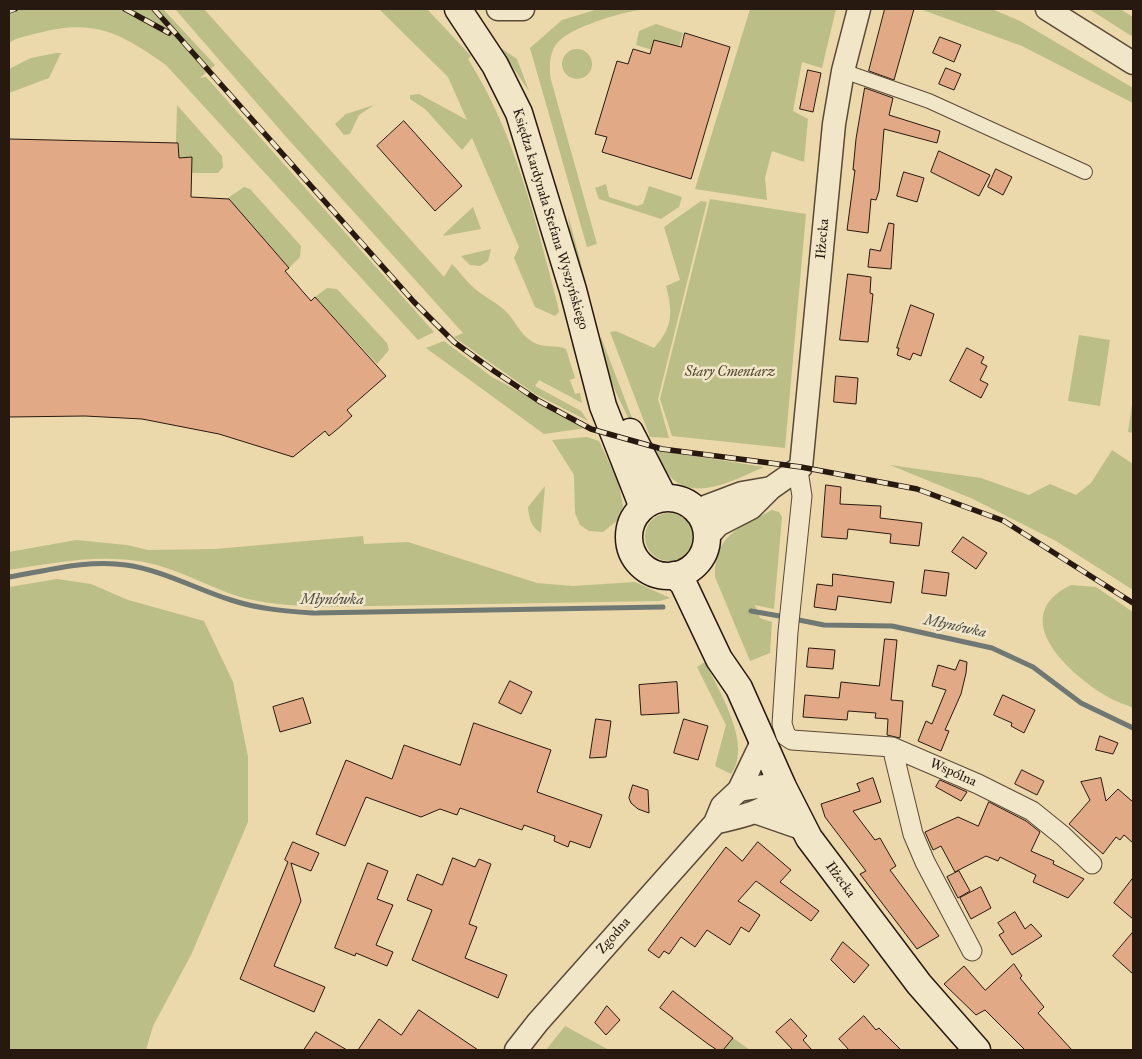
<!DOCTYPE html>
<meta charset="utf-8">
<style>
body{margin:0}
#map{position:relative;width:1142px;height:1059px;overflow:hidden;background:#ebd8ab;font-family:"IM FELL Great Primer",serif}
canvas{display:block}
.frame{position:absolute;inset:0;border:10px solid #281910;pointer-events:none}
</style>
<div id="map">
<canvas width="1142" height="1059"></canvas>
<div class="frame"></div>
</div>
<script>
const ctx = document.querySelector('canvas').getContext('2d');
ctx.lineJoin = 'round';
function fill(path, color) { ctx.fillStyle = color; ctx.fill(path, 'evenodd'); }
function stroke(path, color, width, dash) { ctx.strokeStyle = color; ctx.lineWidth = width; ctx.lineCap = dash ? 'butt' : 'round'; ctx.setLineDash(dash || []); ctx.stroke(path); }
function drawText(font, color, halo, rows, align = 'center') {
  ctx.font = font + ' "IM FELL Great Primer",serif'; ctx.lineWidth = 5; ctx.setLineDash([]); ctx.textBaseline = 'middle'; ctx.strokeStyle = halo; ctx.fillStyle = color; for (const [text, x, y, turn = 0] of rows) {
    ctx.save(); ctx.translate(x, y); ctx.rotate((+turn || 0) * Math.PI / 180); ctx.textAlign = isNaN(turn) ? turn : align; if (halo) ctx.strokeText(text, 0, 0); ctx.fillText(text, 0, 0); ctx.restore();
  }
}
fill(new Path2D(`
 M 9,9 L 163,9 L 215,65 L 200,78 L 206,77 L 434,332 L 418,340 L 166,65 C 121,33 94,18 38,33 C 28,36 17,37 9,43 Z
 M 175,9 L 204,9 L 444,277 L 452,264 C 459,271 465,280 473,287 C 484,298 500,303 510,316 C 518,326 521,335 533,342 C 543,349 556,344 566,349 L 575,378 L 570,380 L 575,394 L 580,393 L 582,403 L 539,380 L 535,386 L 581,411 L 588,421 L 535,394 L 454,337 L 463,333 L 288,139 Z
 M 379,9 L 427,9 L 471,56 L 468,59 C 514,131 536,221 557,302 L 559,312 L 555,316 L 535,307 L 514,258 L 519,247 L 472,138 L 462,150 L 425,109 L 410,99 L 410,95 L 419,94 L 467,120 L 448,77 Z
 M 598,9 L 647,9 C 625,11 577,25 560,40 C 549,50 549,66 551,80 L 597,244 L 587,247 L 530,48 L 562,20 Z
 M 750,9 L 836,9 L 822,68 L 802,62 L 793,111 L 808,119 L 804,162 L 772,151 L 765,178 L 767,200 L 695,189 Z
 M 920,9 L 992,9 L 1020,21 L 1133,88 L 1133,103 L 1022,46 Z
 M 1089,9 L 1120,9 L 1133,17 L 1133,37 Z
 M 656,24 L 683,33 L 676,57 L 636,45 L 639,31 Z
 M 498,46 L 517,59 L 529,91 Z
 M562 64a15 15 0 1 1 30 0a15 15 0 1 1-30 0Z
 M 56,53 L 61,53 L 49,78 L 9,93 L 9,70 L 11,68 L 31,58 Z
 M 177,105 L 222,156 L 223,167 L 218,173 L 191,173 L 192,158 L 179,158 L 178,143 L 176,143 Z
 M 374,105 L 359,115 L 350,134 L 344,135 L 335,124 L 346,114 Z
 M 606,184 L 609,197 L 637,206 L 643,204 L 649,186 L 682,197 L 679,207 L 661,219 L 599,199 L 595,188 Z
 M 244,187 L 250,189 L 301,246 L 300,257 L 289,268 L 228,198 Z
 M 710,199 L 806,214 L 785,448 L 672,436 L 660,399 Z
 M 701,201 L 707,202 L 658,399 L 669,438 L 650,437 L 610,332 L 616,331 L 654,348 C 673,327 673,313 666,286 L 680,280 L 664,227 Z
 M 473,207 L 481,229 L 443,236 L 446,232 Z
 M 568,215 L 586,282 L 580,284 L 574,266 Z
 M 491,249 L 488,261 L 480,266 L 470,265 L 461,256 Z
 M 327,288 L 337,289 L 387,343 L 389,350 L 377,364 L 315,297 Z
 M 1079,335 L 1110,340 L 1100,406 L 1068,401 Z
 M 601,337 L 640,439 C 629,419 595,357 601,337 Z
 M 444,341 L 492,377 L 586,428 L 544,434 L 426,348 Z
 M 1133,398 L 1133,433 L 1128,432 Z
 M 587,437 L 599,441 L 619,484 L 623,506 L 619,519 L 603,532 L 589,531 L 580,525 L 575,513 L 574,475 L 552,440 Z
 M 656,450 L 764,467 C 737,478 693,505 668,474 C 663,468 660,458 656,450 Z
 M 1112,450 L 1133,464 L 1133,590 L 1056,541 L 973,499 L 890,465 L 981,478 L 1029,495 L 1050,484 L 1076,495 L 1091,483 Z
 M 545,486 L 541,533 C 531,527 529,518 528,507 Z
 M 772,510 L 779,512 L 782,517 L 774,609 L 755,605 L 760,618 L 772,622 L 770,653 L 750,661 L 715,577 C 714,534 740,528 772,510 Z
 M645 537a24 24 0 1 1 48 0a24 24 0 1 1-48 0Z
 M 363,536 L 364,544 L 408,542 L 537,583 L 573,586 L 635,582 L 670,598 L 660,601 L 316,607 C 290,605 263,604 237,596 C 207,586 176,568 144,562 C 98,554 54,563 9,570 L 9,552 L 76,540 L 127,545 L 148,550 L 215,549 Z
 M 57,579 L 91,584 L 128,600 L 204,621 L 233,682 L 248,757 L 248,822 L 191,955 L 153,1026 L 146,1050 L 9,1050 L 9,587 Z
 M 1071,585 L 1096,587 L 1133,612 L 1133,708 C 1125,704 1116,702 1108,697 C 1070,675 1005,617 1071,585 Z
 M 705,662 C 719,691 753,745 731,774 L 715,766 L 726,725 L 697,667 Z
 M 565,1026 L 609,1050 L 546,1050 Z
 M 733,1038 L 750,1050 L 723,1050 Z`), '#bbbe86');
stroke(new Path2D(`
 M 9,577 C 46,571 88,559 126,565 C 162,570 196,589 231,600 C 258,609 285,611 313,613 L 663,607
 M 751,611 L 785,617
 M 794,619 L 824,625 L 892,626 L 992,648 L 1033,667 L 1081,703 L 1133,728`), '#6f7873', 5);
const building = new Path2D(`
 M 885,9 L 914,9 L 894,80 L 869,71 Z
 M 685,33 L 730,47 L 691,179 L 602,152 L 607,137 L 595,134 L 617,61 L 628,64 L 633,49 L 650,54 L 654,40 L 681,47 Z
 M 940,37 L 961,45 L 954,62 L 933,53 Z
 M 946,68 L 961,74 L 954,90 L 939,84 Z
 M 808,70 L 821,73 L 813,112 L 800,109 Z
 M 865,88 L 893,98 L 889,115 L 940,131 L 937,143 L 884,129 L 879,191 L 876,200 L 871,199 L 868,233 L 847,230 L 855,170 L 853,170 L 856,139 Z
 M 404,121 L 462,186 L 435,211 L 377,146 Z
 M 9,139 L 178,143 L 179,158 L 192,157 L 191,197 L 229,199 L 289,268 L 285,271 L 311,301 L 315,297 L 386,376 L 347,410 L 352,416 L 341,426 L 329,436 L 325,431 L 293,457 L 219,434 L 142,419 L 85,416 L 9,417 Z
 M 939,151 L 990,175 L 979,196 L 931,172 Z
 M 996,169 L 1012,177 L 1003,195 L 988,187 Z
 M 904,172 L 924,178 L 917,202 L 897,196 Z
 M 889,223 L 894,224 L 891,269 L 868,267 L 870,249 L 880,251 Z
 M 848,274 L 871,277 L 870,293 L 873,294 L 868,342 L 840,340 Z
 M 911,305 L 934,314 L 921,356 L 913,353 L 910,360 L 897,355 L 899,348 L 897,348 Z
 M 967,348 L 984,357 L 981,363 L 987,366 L 980,380 L 988,384 L 981,398 L 950,381 Z
 M 836,376 L 858,378 L 856,404 L 834,402 Z
 M 826,485 L 841,487 L 840,504 L 881,506 L 880,518 L 922,523 L 919,546 L 890,543 L 891,534 L 848,529 L 847,539 L 822,537 Z
 M 963,537 L 987,553 L 976,569 L 952,552 Z
 M 925,570 L 949,573 L 946,596 L 922,593 Z
 M 833,574 L 894,582 L 891,603 L 838,596 L 836,610 L 814,607 L 817,584 L 832,586 Z
 M 885,639 L 897,640 L 891,700 L 903,701 L 900,738 L 887,735 L 888,719 L 875,718 L 876,713 L 848,711 L 847,720 L 803,717 L 805,695 L 839,698 L 841,682 L 879,686 Z
 M 809,648 L 835,650 L 833,669 L 807,667 Z
 M 960,660 L 967,662 L 966,673 L 961,694 L 945,730 L 949,731 L 941,751 L 918,741 L 926,721 L 932,724 L 946,690 L 932,686 L 938,665 L 955,670 Z
 M 510,681 L 532,692 L 521,714 L 499,703 Z
 M 677,682 L 679,713 L 641,715 L 639,685 Z
 M 1003,695 L 1035,710 L 1024,733 L 1011,726 L 1012,723 L 994,715 Z
 M 303,698 L 311,723 L 280,732 L 273,707 Z
 M 596,719 L 611,721 L 606,757 L 590,758 Z
 M 684,719 L 708,726 L 698,760 L 674,753 Z
 M 474,723 L 551,750 L 537,792 L 602,815 L 590,848 L 570,841 L 568,847 L 554,841 L 555,836 L 524,825 L 522,830 L 460,808 L 457,815 L 440,809 L 421,817 L 366,797 L 345,846 L 316,834 L 346,760 L 392,779 L 404,745 L 460,765 Z
 M 1100,736 L 1118,743 L 1113,754 L 1096,750 Z
 M 1022,770 L 1044,781 L 1037,795 L 1015,784 Z
 M 873,778 L 881,802 L 853,811 L 875,840 L 880,838 L 896,866 L 890,870 L 939,936 L 917,949 L 860,874 L 866,871 L 825,817 L 821,804 L 860,791 L 857,784 Z
 M 1101,778 L 1106,801 L 1118,789 L 1133,802 L 1133,843 L 1124,835 L 1120,840 L 1116,837 L 1103,854 L 1069,824 L 1090,800 L 1081,782 Z
 M 940,780 L 967,792 L 961,801 L 936,787 Z
 M 633,785 L 648,790 L 649,813 L 638,809 L 631,803 L 629,798 Z
 M 989,802 L 1026,821 L 1040,832 L 1031,851 L 1054,861 L 1053,864 L 1084,879 L 1068,898 L 1033,882 L 1036,875 L 1000,857 L 998,861 L 986,856 L 955,872 L 941,846 L 933,850 L 925,832 L 958,817 L 978,826 Z
 M 293,842 L 319,853 L 311,871 L 291,863 L 301,901 L 274,966 L 325,987 L 314,1012 L 240,979 L 288,862 L 285,860 Z
 M 758,842 L 791,870 L 780,882 L 819,911 L 811,921 L 756,881 L 738,901 L 760,915 L 749,932 L 741,927 L 730,945 L 707,930 L 695,947 L 681,937 L 669,954 L 664,951 L 659,958 L 648,950 L 726,847 L 742,861 Z
 M 453,858 L 475,867 L 479,859 L 491,864 L 469,924 L 477,927 L 465,958 L 507,975 L 498,998 L 412,960 L 432,910 L 407,900 L 417,874 L 442,885 Z
 M 368,863 L 388,871 L 377,899 L 393,905 L 376,945 L 393,952 L 387,966 L 356,953 L 355,956 L 335,948 Z
 M 959,871 L 970,891 L 958,898 L 947,877 Z
 M 1133,878 L 1133,919 L 1114,903 Z
 M 981,887 L 991,908 L 971,919 L 960,898 Z
 M 1015,912 L 1025,929 L 1031,924 L 1042,936 L 1012,955 L 999,935 L 1004,932 L 998,923 Z
 M 1133,932 L 1133,974 L 1113,956 Z
 M 843,942 L 869,965 L 854,983 L 831,960 Z
 M 1014,964 L 1022,976 L 1020,978 L 1044,1007 L 1038,1013 L 1072,1050 L 1025,1050 L 985,1010 L 976,1015 L 944,984 L 964,966 L 985,990 Z
 M 673,991 L 733,1038 L 723,1050 L 717,1050 L 708,1044 L 660,1008 Z
 M 607,1006 L 620,1020 L 606,1035 L 595,1023 Z
 M 419,1010 L 478,1050 L 358,1050 L 379,1019 L 401,1035 Z
 M 864,1016 L 876,1030 L 879,1028 L 901,1050 L 849,1050 L 839,1039 Z
 M 791,1019 L 807,1036 L 803,1040 L 812,1050 L 793,1050 L 776,1032 Z
 M 316,1032 L 347,1050 L 304,1050 Z`);
fill(building, '#e2a986');
stroke(building, '#281910', 1);
const pedestrian = new Path2D(`
 M 843,71 L 929,101 L 1085,172`);
const minor = new Path2D(`
 M 798,471 L 802,496 L 788,632 L 782,724 L 786,736 L 792,740 L 892,747 L 978,784 L 1032,811 L 1063,836 L 1092,864
 M 892,747 L 913,834 L 925,862 L 972,951`);
const tertiary = new Path2D(`
 M 498,9 L 523,9
 M 1047,9 L 1133,63
 M 697,510 L 742,493 L 771,488
 M 708,536 L 718,525 L 751,508 L 771,488 L 801,467 L 834,124 L 843,71 L 859,9
 M 755,812 L 804,829
 M 715,823 C 740,816 772,813 783,787 L 770,785 L 739,790
 M 516,1050 L 538,1022 L 715,823 L 722,806 L 739,790 L 762,742`);
const secondary = new Path2D(`
 M 458,9 L 495,65 L 519,113 L 573,290 L 603,406 L 640,500 L 641,508
 M 630,432 L 664,498
 M629 537a39 39 0 1 1 78 0a39 39 0 1 1-78 0Z
 M 674,575 L 683,583 L 719,659 L 739,688 L 783,787 L 809,838 L 919,984 L 977,1050`);
stroke(pedestrian, '#594937', 16);
stroke(minor, '#594937', 21);
stroke(tertiary, '#594937', 25);
stroke(secondary, '#281910', 29);
stroke(pedestrian, '#f2e6c8', 14);
stroke(minor, '#f2e6c8', 19);
stroke(tertiary, '#f2e6c8', 22);
stroke(secondary, '#f2e6c8', 26);
const rail = new Path2D(`
 M 125,9 L 169,33
 M 154,9 L 414,302 L 454,342 L 494,371 L 539,401 L 591,429 L 662,449 L 801,467 L 917,489 L 1004,521 L 1133,603
 M 9,11 L 15,9`);
stroke(rail, '#281910', 5.5);
stroke(rail, '#f2e6c8', 4, [11]);
drawText('14px', '#281910', '#f2e6c8', [
 ["Księdza kardynała Stefana Wyszyńskiego",550,219,73],
 ["Iłżecka",823,239,-85],
 ["Wspólna",953,773,24],
 ["Iłżecka",840,880,54],
 ["Zgodna",614,936,-49]
]);
drawText('italic 14px', '#544b33', '#f2e6c8', [
 ["Stary Cmentarz",730,373]
]);
drawText('italic 15px', '#51504a', '#f2e6c8', [
 ["Młynówka",332,600],
 ["Młynówka",955,627,12]
]);
</script>
